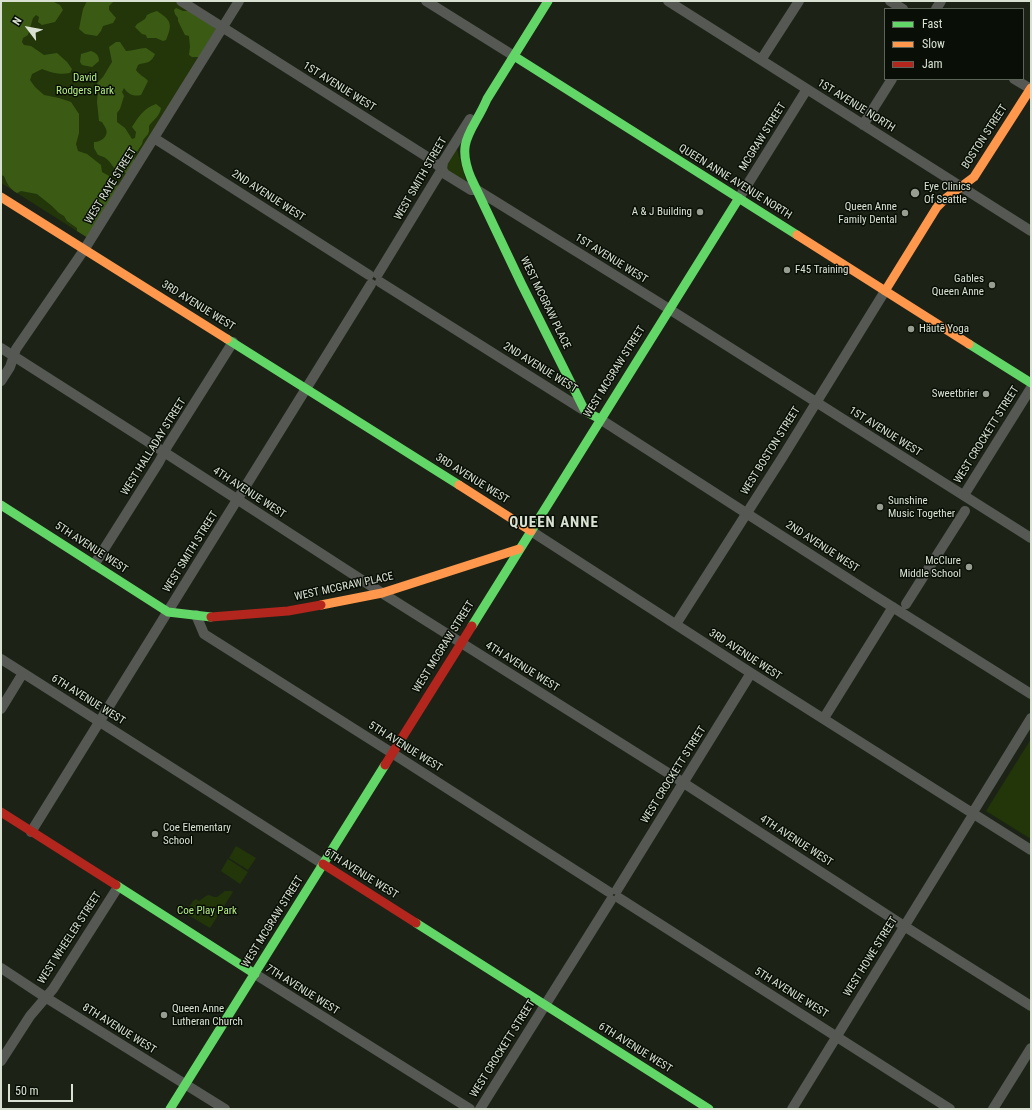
<!DOCTYPE html>
<meta charset="utf-8">
<style>
body{margin:0}
#map{position:relative;width:1032px;height:1110px;overflow:hidden;background:#1c2316;font-family:"Roboto Condensed",sans-serif}
canvas{display:block}
.frame{position:absolute;inset:0;border:2px solid #d9e1d3;pointer-events:none}
.legend{position:absolute;left:884px;top:8px;width:140px;height:72px;box-sizing:border-box;background:#090f06;border:1px solid #5c6358;margin:0;padding:5px 7px;list-style:none;font-size:12px;color:#d9e1d3}
.legend li{display:flex;align-items:center;gap:8px;height:20px}
.legend b{width:20px;border:1px solid #5c6358}
.north{position:absolute;left:8px;top:8px;width:40px;height:40px;-webkit-text-stroke:3px #090f06;paint-order:stroke;rotate:302deg;font-size:11px;font-weight:700;line-height:16px;text-align:center;color:#d9e1d3}
.north::after{content:'';display:block;margin:auto;width:14px;height:18px;background:#d9e1d3;clip-path:polygon(50% 0,100% 100%,50% 72%,0 100%)}
.scale{position:absolute;left:8px;top:1084px;width:65px;height:18px;box-sizing:border-box;border:2px solid #d9e1d3;border-top:0;padding-left:5px;font-size:12px;line-height:14px;white-space:nowrap;color:#d9e1d3;-webkit-text-stroke:3px #090f06;paint-order:stroke}
</style>
<div id="map">
<canvas width="1032" height="1110"></canvas>
<div class="frame"></div>
<ul class="legend">
<li><b style="height:5px;background:#63d668"></b>Fast</li>
<li><b style="height:5px;background:#ff974d"></b>Slow</li>
<li><b style="height:5px;background:#b3261e"></b>Jam</li>
</ul>
<div class="north">N</div>
<div class="scale">50 m</div>
</div>
<script>
const ctx = document.querySelector('canvas').getContext('2d');
ctx.lineJoin = 'round';
function fill(path, color) { ctx.fillStyle = color; ctx.fill(path, 'evenodd'); }
function stroke(path, color, width, dash) { ctx.strokeStyle = color; ctx.lineWidth = width; ctx.lineCap = dash ? 'butt' : 'round'; ctx.setLineDash(dash || []); ctx.stroke(path); }
function drawText(font, color, halo, rows, align = 'center') {
  ctx.font = font + ' "Roboto Condensed",sans-serif'; ctx.lineWidth = 3; ctx.setLineDash([]); ctx.textBaseline = 'middle'; ctx.strokeStyle = halo; ctx.fillStyle = color; for (const [text, x, y, turn = 0] of rows) {
    ctx.save(); ctx.translate(x, y); ctx.rotate((+turn || 0) * Math.PI / 180); ctx.textAlign = isNaN(turn) ? turn : align; if (halo) ctx.strokeText(text, 0, 0); ctx.fillText(text, 0, 0); ctx.restore();
  }
}
fill(new Path2D(`
 M 1,1 L 174,1 L 216,29 L 88,238 L 1,183 Z
 M 455,148 L 457,149 L 466,181 L 446,171 L 445,165 Z
 M 1031,739 L 1031,839 L 986,811 Z
 M 236,846 L 256,858 L 248,870 L 229,858 Z
 M 228,859 L 248,872 L 240,884 L 221,871 Z
 M 225,891 L 231,891 L 233,892 L 210,928 L 185,913 L 193,901 L 196,899 L 199,901 L 206,896 L 209,895 L 214,897 L 217,897 Z`), '#223609');
fill(new Path2D(`
 M 1,1 L 52,1 L 60,5 L 63,10 L 55,22 L 42,25 L 38,22 L 39,17 L 36,15 L 33,18 L 28,35 L 23,38 L 22,42 L 24,45 L 31,46 L 44,55 L 57,53 L 67,62 L 72,69 L 70,73 C 60,75 52,73 42,69 L 32,74 L 30,80 L 35,87 L 44,95 L 59,98 L 71,102 L 79,114 L 79,133 L 76,144 L 78,151 L 87,154 L 101,165 L 102,172 L 109,176 L 119,187 L 88,238 L 77,231 L 77,228 L 67,221 L 64,216 L 59,213 L 52,206 L 37,194 L 21,191 L 17,193 C 10,189 7,184 4,176 L 1,175 Z
 M 87,1 L 114,1 L 109,6 L 109,10 L 116,18 L 113,23 L 103,26 L 101,31 L 97,36 L 85,34 L 79,29 L 83,9 Z
 M 176,8 L 183,11 L 190,11 L 216,29 L 199,57 L 192,57 L 189,55 L 190,47 L 189,36 L 185,35 L 178,21 L 178,18 L 175,14 L 174,10 Z
 M 157,11 C 171,20 173,24 166,40 L 163,41 L 156,38 L 147,38 L 146,35 L 142,34 L 135,27 L 137,24 L 145,19 L 147,15 L 151,13 Z
 M 116,42 L 120,42 L 126,51 C 133,51 139,48 146,48 L 155,54 C 150,65 147,61 138,65 L 136,70 C 139,75 145,77 148,81 L 141,95 C 133,97 128,94 124,88 L 122,92 L 124,96 L 120,109 L 117,113 L 117,122 L 125,128 L 132,139 L 135,138 L 136,132 L 132,127 C 139,116 144,108 156,104 L 161,108 C 160,116 153,120 149,126 L 149,131 L 148,134 L 143,140 L 142,144 L 136,153 L 134,159 L 134,163 L 128,173 C 112,173 114,163 104,157 C 103,157 99,155 98,155 L 94,148 L 94,142 C 101,142 109,136 106,129 C 105,126 103,124 102,122 L 99,121 L 97,102 L 98,91 L 97,83 L 103,77 L 112,62 L 109,47 Z
 M 91,51 C 96,53 99,55 99,61 L 92,67 L 82,65 L 80,62 L 81,54 Z`), '#3b5b15');
stroke(new Path2D(`
 M 181,1 L 429,158 L 442,169 L 445,174 L 471,190 L 477,190 L 658,302 L 1031,538
 M 426,1 L 514,56
 M 668,1 L 1031,231
 M 890,1 L 903,9
 M 936,9 L 941,1
 M 761,60 L 799,1
 M 1014,79 L 1031,89
 M 863,125 L 892,79
 M 154,138 L 369,275
 M 739,198 L 807,89
 M 378,274 L 442,169 L 443,162 L 470,119
 M 380,282 L 585,411
 M 1,348 L 164,452 L 382,593 L 676,778 L 904,926 L 1031,1006
 M 1,381 L 10,367 L 16,349 L 84,250 L 239,1
 M 600,419 L 875,596 L 1031,694
 M 964,495 L 1031,388
 M 531,531 L 751,673 L 969,811
 M 94,565 L 159,462 L 168,445 L 233,342
 M 906,604 L 965,511
 M 196,615 L 204,634 L 392,753 L 609,892
 M 676,624 L 782,458 L 885,291
 M 1,659 L 323,864
 M 1,709 L 23,673
 M 824,718 L 893,607
 M 975,809 L 1031,718
 M 977,816 L 1031,850
 M 31,832 L 371,284
 M 617,890 L 751,673
 M 619,898 L 950,1109
 M 1,968 L 45,997 L 225,1109
 M 255,974 L 470,1109
 M 1,1061 L 30,1016 L 53,989 L 118,887
 M 480,1109 L 611,900
 M 792,1109 L 971,818
 M 993,1109 L 1031,1048`), '#555853', 10);
stroke(new Path2D(`
 M 548,1 L 487,99 C 473,132 455,140 471,178 L 521,283 L 585,411 L 600,419
 M 514,56 L 797,235
 M 227,339 L 459,485
 M 969,344 L 1031,383
 M 1,505 L 168,612 L 211,617
 M 472,626 L 739,198
 M 116,885 L 255,974
 M 416,923 L 709,1109
 M 170,1109 L 385,765`), '#63d668', 9);
stroke(new Path2D(`
 M 1,197 L 227,339
 M 797,235 L 969,344
 M 885,291 L 937,207 L 946,198 L 974,177 L 1031,88
 M 459,485 L 531,531
 M 321,605 L 382,593 L 519,549`), '#ff974d', 9);
stroke(new Path2D(`
 M 211,617 L 288,611 L 321,605
 M 385,765 L 472,626
 M 1,812 L 116,885
 M 323,864 L 416,923`), '#b3261e', 9);
for (const [x, y, r, color] of [
 [915,193,5,"#979e91"],
 [700,212,4,"#979e91"],
 [905,213,4,"#979e91"],
 [787,270,4,"#979e91"],
 [992,285,4,"#979e91"],
 [911,329,4,"#979e91"],
 [986,394,4,"#979e91"],
 [880,507,4,"#979e91"],
 [969,567,4,"#979e91"],
 [155,834,4,"#979e91"],
 [164,1015,4,"#979e91"]
]) { const dot = new Path2D(); dot.arc(x, y, r, 0, 2 * Math.PI); ctx.fillStyle = color; ctx.fill(dot); stroke(dot, '#090f06', 1.5); }
drawText('11px', '#b6eb84', '#090f06', [
 ["David",85,78],
 ["Rodgers Park",85,91],
 ["Coe Play Park",207,911]
]);
drawText('11px', '#d9e1d3', '#090f06', [
 ["1ST AVENUE WEST",339,87,32],
 ["1ST AVENUE NORTH",856,106,32],
 ["MCGRAW STREET",763,137,-58],
 ["BOSTON STREET",985,137,-57],
 ["WEST SMITH STREET",421,179,-60],
 ["QUEEN ANNE AVENUE NORTH",735,182,32],
 ["WEST RAYE STREET",111,186,-58],
 ["2ND AVENUE WEST",268,196,33],
 ["1ST AVENUE WEST",611,259,32],
 ["WEST MCGRAW PLACE",545,303,64],
 ["3RD AVENUE WEST",198,306,32],
 ["2ND AVENUE WEST",540,368,32],
 ["WEST MCGRAW STREET",615,372,-58],
 ["1ST AVENUE WEST",885,432,32],
 ["WEST CROCKETT STREET",987,435,-58],
 ["WEST HALLADAY STREET",154,447,-58],
 ["WEST BOSTON STREET",771,451,-58],
 ["3RD AVENUE WEST",472,479,32],
 ["4TH AVENUE WEST",249,493,33],
 ["2ND AVENUE WEST",822,547,33],
 ["5TH AVENUE WEST",91,548,33],
 ["WEST SMITH STREET",191,552,-58],
 ["WEST MCGRAW PLACE",344,587,-12],
 ["WEST MCGRAW STREET",444,647,-58],
 ["3RD AVENUE WEST",745,655,33],
 ["4TH AVENUE WEST",522,667,32],
 ["6TH AVENUE WEST",88,700,32],
 ["5TH AVENUE WEST",405,747,32],
 ["WEST CROCKETT STREET",674,775,-58],
 ["4TH AVENUE WEST",796,841,33],
 ["6TH AVENUE WEST",361,874,32],
 ["WEST MCGRAW STREET",273,922,-58],
 ["WEST WHEELER STREET",70,938,-57],
 ["WEST HOWE STREET",871,957,-58],
 ["7TH AVENUE WEST",302,990,32],
 ["5TH AVENUE WEST",791,993,32],
 ["8TH AVENUE WEST",119,1029,32],
 ["6TH AVENUE WEST",635,1048,32],
 ["WEST CROCKETT STREET",503,1049,-58]
]);
drawText('11px', '#d9e1d3', '#090f06', [
 ["Eye Clinics",924,187],
 ["Of Seattle",924,200],
 ["Queen Anne",897,207,"right"],
 ["Family Dental",897,220,"right"],
 ["A & J Building",692,212,"right"],
 ["F45 Training",795,270],
 ["Gables",984,279,"right"],
 ["Queen Anne",984,292,"right"],
 ["Häutē Yoga",919,329],
 ["Sweetbrier",978,394,"right"],
 ["Sunshine",888,501],
 ["Music Together",888,514],
 ["McClure",961,561,"right"],
 ["Middle School",961,574,"right"],
 ["Coe Elementary",163,828],
 ["School",163,841],
 ["Queen Anne",172,1009],
 ["Lutheran Church",172,1022]
], 'left');
ctx.letterSpacing = '1px';
drawText('bold 15px', '#d9e1d3', '#090f06', [
 ["QUEEN ANNE",554,523]
]);
ctx.letterSpacing = '0px';
</script>
